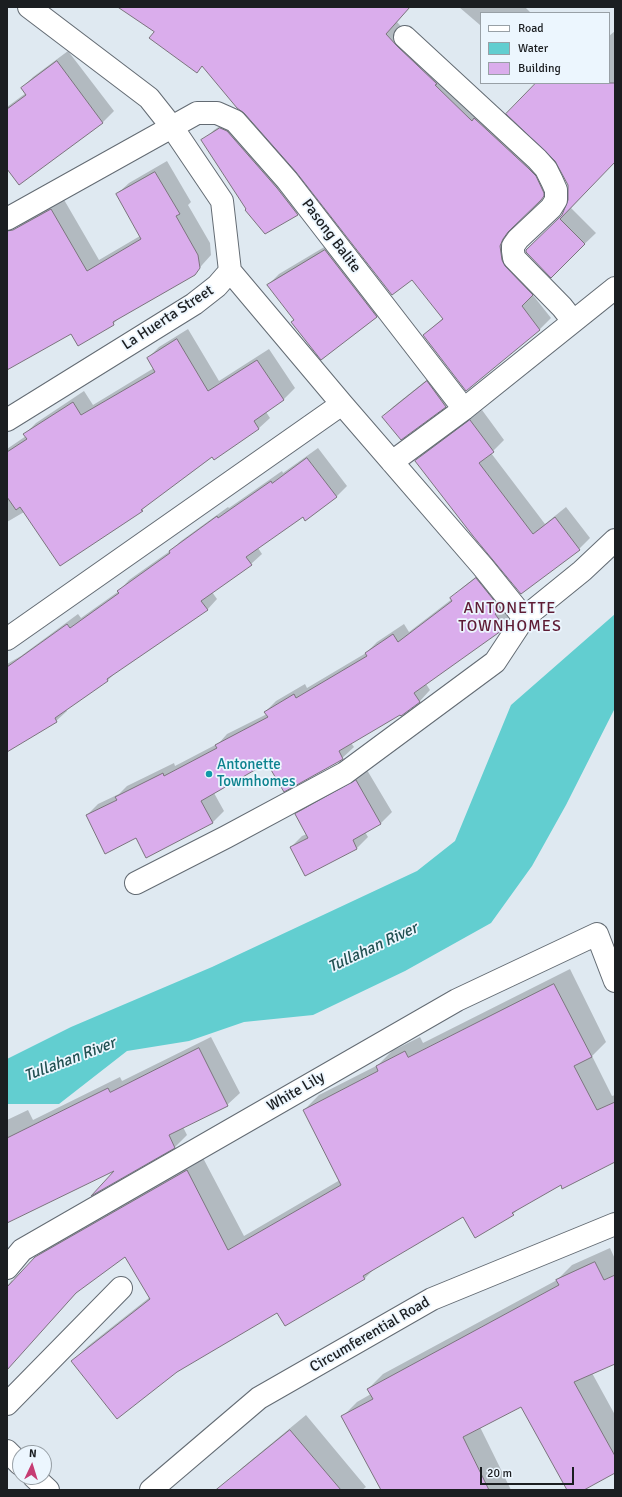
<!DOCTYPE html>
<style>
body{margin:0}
#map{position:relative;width:622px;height:1497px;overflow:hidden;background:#dfe9f1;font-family:Signika,sans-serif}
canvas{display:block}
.frame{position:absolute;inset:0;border:8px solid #1b1e21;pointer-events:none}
.legend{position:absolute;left:480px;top:12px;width:130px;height:72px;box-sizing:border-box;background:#ecf6fe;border:1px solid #98a0a6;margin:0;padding:5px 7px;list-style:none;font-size:12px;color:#1b1e21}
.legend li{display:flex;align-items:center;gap:8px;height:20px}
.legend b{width:20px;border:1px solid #98a0a6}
.north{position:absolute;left:12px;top:1445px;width:40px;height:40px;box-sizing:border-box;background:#ecf6fe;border:1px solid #98a0a6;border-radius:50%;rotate:4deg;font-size:11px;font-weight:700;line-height:16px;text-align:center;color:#1b1e21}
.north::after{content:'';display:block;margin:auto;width:14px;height:18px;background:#c63c73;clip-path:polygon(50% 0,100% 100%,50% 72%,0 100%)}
.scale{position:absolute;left:480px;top:1467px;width:94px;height:18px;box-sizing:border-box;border:2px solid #1b1e21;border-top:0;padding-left:5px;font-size:12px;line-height:14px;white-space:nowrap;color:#1b1e21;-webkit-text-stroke:3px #ecf6fe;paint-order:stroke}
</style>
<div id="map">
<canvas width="622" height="1497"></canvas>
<div class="frame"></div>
<ul class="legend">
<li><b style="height:5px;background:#fff"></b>Road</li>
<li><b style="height:11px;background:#62ced0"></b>Water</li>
<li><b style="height:11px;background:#daadec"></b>Building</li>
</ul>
<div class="north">N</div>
<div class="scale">20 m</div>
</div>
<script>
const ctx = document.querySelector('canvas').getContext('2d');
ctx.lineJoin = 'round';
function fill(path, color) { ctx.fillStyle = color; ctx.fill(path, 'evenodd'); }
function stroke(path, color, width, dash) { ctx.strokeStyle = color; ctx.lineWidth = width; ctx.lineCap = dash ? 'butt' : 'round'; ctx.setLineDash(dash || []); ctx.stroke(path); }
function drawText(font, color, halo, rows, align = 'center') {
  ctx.font = font + ' Signika,sans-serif'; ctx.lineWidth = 3.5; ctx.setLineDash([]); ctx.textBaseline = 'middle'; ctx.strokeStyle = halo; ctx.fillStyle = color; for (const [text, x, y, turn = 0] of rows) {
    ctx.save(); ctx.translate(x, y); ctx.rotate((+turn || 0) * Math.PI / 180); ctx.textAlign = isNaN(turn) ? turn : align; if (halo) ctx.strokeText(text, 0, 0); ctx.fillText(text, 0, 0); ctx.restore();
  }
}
fill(new Path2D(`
 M 615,614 L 615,708 L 566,805 L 532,866 L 491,923 L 405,971 L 313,1015 L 244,1022 L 189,1041 L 127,1051 L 59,1104 L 7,1104 L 7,1059 L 71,1027 L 212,967 L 417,871 L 455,841 L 511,705 Z`), '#62ced0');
fill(new Path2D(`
 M 120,7 L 410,7 L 397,22 L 552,188 L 517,221 L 514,227 L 511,234 L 543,283 L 532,294 L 551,318 L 540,329 L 466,390 L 424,335 L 443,318 L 412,278 L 297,171 L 203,65 L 197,71 L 155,31 Z
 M 459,7 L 525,7 L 531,13 L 481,13 L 481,24 L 480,25 Z
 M 615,31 L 615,161 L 571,208 L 596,233 L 551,276 L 527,252 L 563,215 L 569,201 L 569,185 L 537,83 L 609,83 L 609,36 Z
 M 68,51 L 114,111 L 103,122 L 19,183 L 7,168 L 7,107 L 26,93 L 22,88 L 33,77 Z
 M 232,118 L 308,203 L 297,214 L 265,233 L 203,141 L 214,130 Z
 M 167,161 L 191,202 L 188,205 L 210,243 L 211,255 L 194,274 L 121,316 L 113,324 L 71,332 L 7,318 L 7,245 L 17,228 L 29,217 L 63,198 L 99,260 L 140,236 L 117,194 L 129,183 Z
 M 336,240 L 387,306 L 377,317 L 322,359 L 295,320 L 268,285 L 279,274 Z
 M 188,329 L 219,381 L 269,349 L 295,388 L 284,399 L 266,412 L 270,418 L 258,429 L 213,456 L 151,501 L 142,510 L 24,512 L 7,522 L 7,449 L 26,436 L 25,434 L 36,423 L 84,391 L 93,405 L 154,368 L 148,358 L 159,347 Z
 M 438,371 L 456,395 L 446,406 L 401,439 L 383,417 L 394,406 Z
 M 482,410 L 504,440 L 491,453 L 545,524 L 566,507 L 590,538 L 579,549 L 521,593 L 416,461 L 427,450 Z
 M 318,448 L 347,486 L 336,497 L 303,516 L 258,548 L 262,554 L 251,564 L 212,592 L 217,599 L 207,610 L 116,672 L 108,680 L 66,709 L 67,711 L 56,721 L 7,740 L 7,664 L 21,656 L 78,614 L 81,618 L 119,591 L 129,580 L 170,551 L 181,541 L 228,507 L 229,508 L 282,471 L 283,473 Z
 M 487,568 L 511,619 L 500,630 L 426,684 L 430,690 L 420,701 L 401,715 L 400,714 L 351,743 L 354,747 L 338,762 L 268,761 L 214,793 L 224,811 L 213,822 L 147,857 L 137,837 L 87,815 L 98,804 L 119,794 L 127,786 L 174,763 L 175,766 L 219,743 L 227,734 L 267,714 L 265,712 L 276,701 L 305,684 L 307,688 L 366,653 L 377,642 L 404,624 L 409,632 L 452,599 L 462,588 Z
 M 367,770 L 392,812 L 381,823 L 365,832 L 368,837 L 357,848 L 306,875 L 291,847 L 302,836 L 307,834 L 297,814 L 308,803 Z
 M 570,969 L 606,1042 L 592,1056 L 612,1096 L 615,1095 L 615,1161 L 561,1183 L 522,1206 L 513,1214 L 463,1216 L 375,1268 L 365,1278 L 285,1324 L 278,1312 L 73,1361 L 88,1346 L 150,1297 L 126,1256 L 80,1289 L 15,1360 L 7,1354 L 7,1286 L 12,1280 L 14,1282 L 51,1242 L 202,1156 L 244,1236 L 340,1180 L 304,1110 L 319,1095 L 378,1065 L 392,1051 L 420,1037 L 423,1043 Z
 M 211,1037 L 240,1093 L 227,1105 L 183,1127 L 187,1135 L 175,1147 L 96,1192 L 118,1168 L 7,1217 L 7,1120 L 28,1110 L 33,1120 L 120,1077 L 122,1081 Z
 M 610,1248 L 615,1259 L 615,1363 L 592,1373 L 615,1415 L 615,1472 L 582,1490 L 568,1490 L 521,1405 L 480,1427 L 511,1490 L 382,1490 L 342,1417 L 357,1402 L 371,1394 L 368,1389 L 383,1374 L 557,1280 L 572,1265 Z
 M 306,1415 L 366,1487 L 362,1490 L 233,1490 L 228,1482 L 243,1467 Z`), '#0003');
const building = new Path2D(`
 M 118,7 L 410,7 L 386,34 L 397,46 L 437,84 L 435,85 L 472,121 L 474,118 L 528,168 L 536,176 L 544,193 L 544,196 L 541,200 L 508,232 L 503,239 L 500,246 L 502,260 L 505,266 L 533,295 L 522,306 L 540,330 L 466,391 L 423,335 L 443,319 L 412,280 L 392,295 L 296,172 L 244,113 L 237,108 L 202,66 L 197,73 L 149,38 L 154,32 Z
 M 57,61 L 103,123 L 19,185 L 7,169 L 7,109 L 26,95 L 21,88 Z
 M 536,83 L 615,83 L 615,162 L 560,219 L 585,244 L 551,278 L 526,252 L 526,250 L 562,215 L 568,200 L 568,185 L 555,161 L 506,114 Z
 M 220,128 L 227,131 L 277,188 L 298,215 L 265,234 L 245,210 L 246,209 L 201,140 Z
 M 155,172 L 180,214 L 176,216 L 198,255 L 200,268 L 195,275 L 113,322 L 114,325 L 78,346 L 71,334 L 7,370 L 7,231 L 13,230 L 51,209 L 87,271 L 141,239 L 116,194 Z
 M 325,250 L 377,317 L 321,360 L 291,322 L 294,320 L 267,285 Z
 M 177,339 L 208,391 L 257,360 L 284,400 L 254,421 L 259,429 L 214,460 L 212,457 L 141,510 L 143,511 L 60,566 L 20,507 L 16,510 L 7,497 L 7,452 L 27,439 L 23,434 L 73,402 L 81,415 L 155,372 L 147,358 Z
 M 427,381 L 446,407 L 401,440 L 382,417 Z
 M 470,420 L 494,452 L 479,463 L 533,534 L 555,517 L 580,550 L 521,594 L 473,536 L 415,461 Z
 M 307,458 L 337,497 L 305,521 L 303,517 L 246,557 L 252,565 L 201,601 L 208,610 L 107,679 L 108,681 L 55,718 L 57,722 L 7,752 L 7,667 L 67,624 L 70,628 L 119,593 L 117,591 L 170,553 L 169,551 L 217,516 L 218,518 L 271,481 L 272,483 Z
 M 476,578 L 501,609 L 495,614 L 504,626 L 501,631 L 414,693 L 420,702 L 401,716 L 400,715 L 339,751 L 343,759 L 338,762 L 284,792 L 267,763 L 201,801 L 213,823 L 146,858 L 136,838 L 105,854 L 86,815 L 117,800 L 115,797 L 163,773 L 164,776 L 217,748 L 215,745 L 268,717 L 264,712 L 294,694 L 296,698 L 367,656 L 365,653 L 393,634 L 398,642 L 452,601 L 450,598 Z
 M 356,780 L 381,824 L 353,840 L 357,849 L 305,876 L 290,847 L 308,838 L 295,814 Z
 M 554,984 L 592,1057 L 574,1066 L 597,1110 L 615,1102 L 615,1162 L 562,1189 L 561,1185 L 512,1213 L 514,1215 L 475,1238 L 463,1217 L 363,1276 L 365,1279 L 285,1326 L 277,1313 L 177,1372 L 117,1419 L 71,1361 L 150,1299 L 125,1257 L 76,1293 L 7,1370 L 7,1287 L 35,1257 L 187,1170 L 228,1250 L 341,1185 L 303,1110 L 378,1071 L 376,1066 L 405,1051 L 408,1057 Z
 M 199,1048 L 228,1106 L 169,1135 L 175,1148 L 91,1196 L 114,1171 L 7,1223 L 7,1138 L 108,1088 L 110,1092 Z
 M 595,1262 L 604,1280 L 615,1275 L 615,1364 L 574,1382 L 615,1456 L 615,1473 L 584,1490 L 567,1490 L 521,1407 L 463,1437 L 489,1490 L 381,1490 L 341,1416 L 373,1399 L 367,1389 L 559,1285 L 556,1280 Z
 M 290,1430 L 341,1490 L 216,1490 Z`);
fill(building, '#daadec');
stroke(building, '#7b747d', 1);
const minor = new Path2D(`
 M 405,37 L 537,159 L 546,169 L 552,181 L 556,190 L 556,200 L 551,208 L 518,239 L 513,246 L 513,251 L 514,258 L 562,307 L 573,321
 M 7,219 L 197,113 L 217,113 L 235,121 L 287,180 L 464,409
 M 230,271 L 342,404 L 483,567 L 524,618
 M 7,420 L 194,304 L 217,286 L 230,271 L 222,201 L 172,127 L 149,98 L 29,7
 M 392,462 L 464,409 L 615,288
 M 7,639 L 342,404
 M 136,883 L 226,837 L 345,773 L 495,662 L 524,618 L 582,571 L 615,540
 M 7,1268 L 22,1250 L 457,1000 L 597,934 L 615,981
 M 7,1404 L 121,1288
 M 7,1451 L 20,1464
 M 34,1477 L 48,1490
 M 151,1490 L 259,1398 L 432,1299 L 615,1224`);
stroke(minor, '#636b73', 24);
stroke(minor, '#fff', 22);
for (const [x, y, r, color] of [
 [209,774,4,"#0f9aa8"]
]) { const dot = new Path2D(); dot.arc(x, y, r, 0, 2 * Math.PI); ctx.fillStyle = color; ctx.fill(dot); stroke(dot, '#ecf6fe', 1.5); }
drawText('15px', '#1b1e21', '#ecf6fe', [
 ["Pasong Balite",331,236,53],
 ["La Huerta Street",168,318,-33],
 ["White Lily",296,1092,-30],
 ["Circumferential Road",370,1335,-30]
]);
drawText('15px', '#0d838f', '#ecf6fe', [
 ["Antonette",217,765],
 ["Towmhomes",217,782]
], 'left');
ctx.letterSpacing = '1px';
drawText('16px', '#5e1c35', '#ecf6fe', [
 ["ANTONETTE",510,609],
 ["TOWNHOMES",510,627]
]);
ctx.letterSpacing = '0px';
drawText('italic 16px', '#225152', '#ecf6fe', [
 ["Tullahan River",373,948,-25],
 ["Tullahan River",70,1060,-21]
]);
</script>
